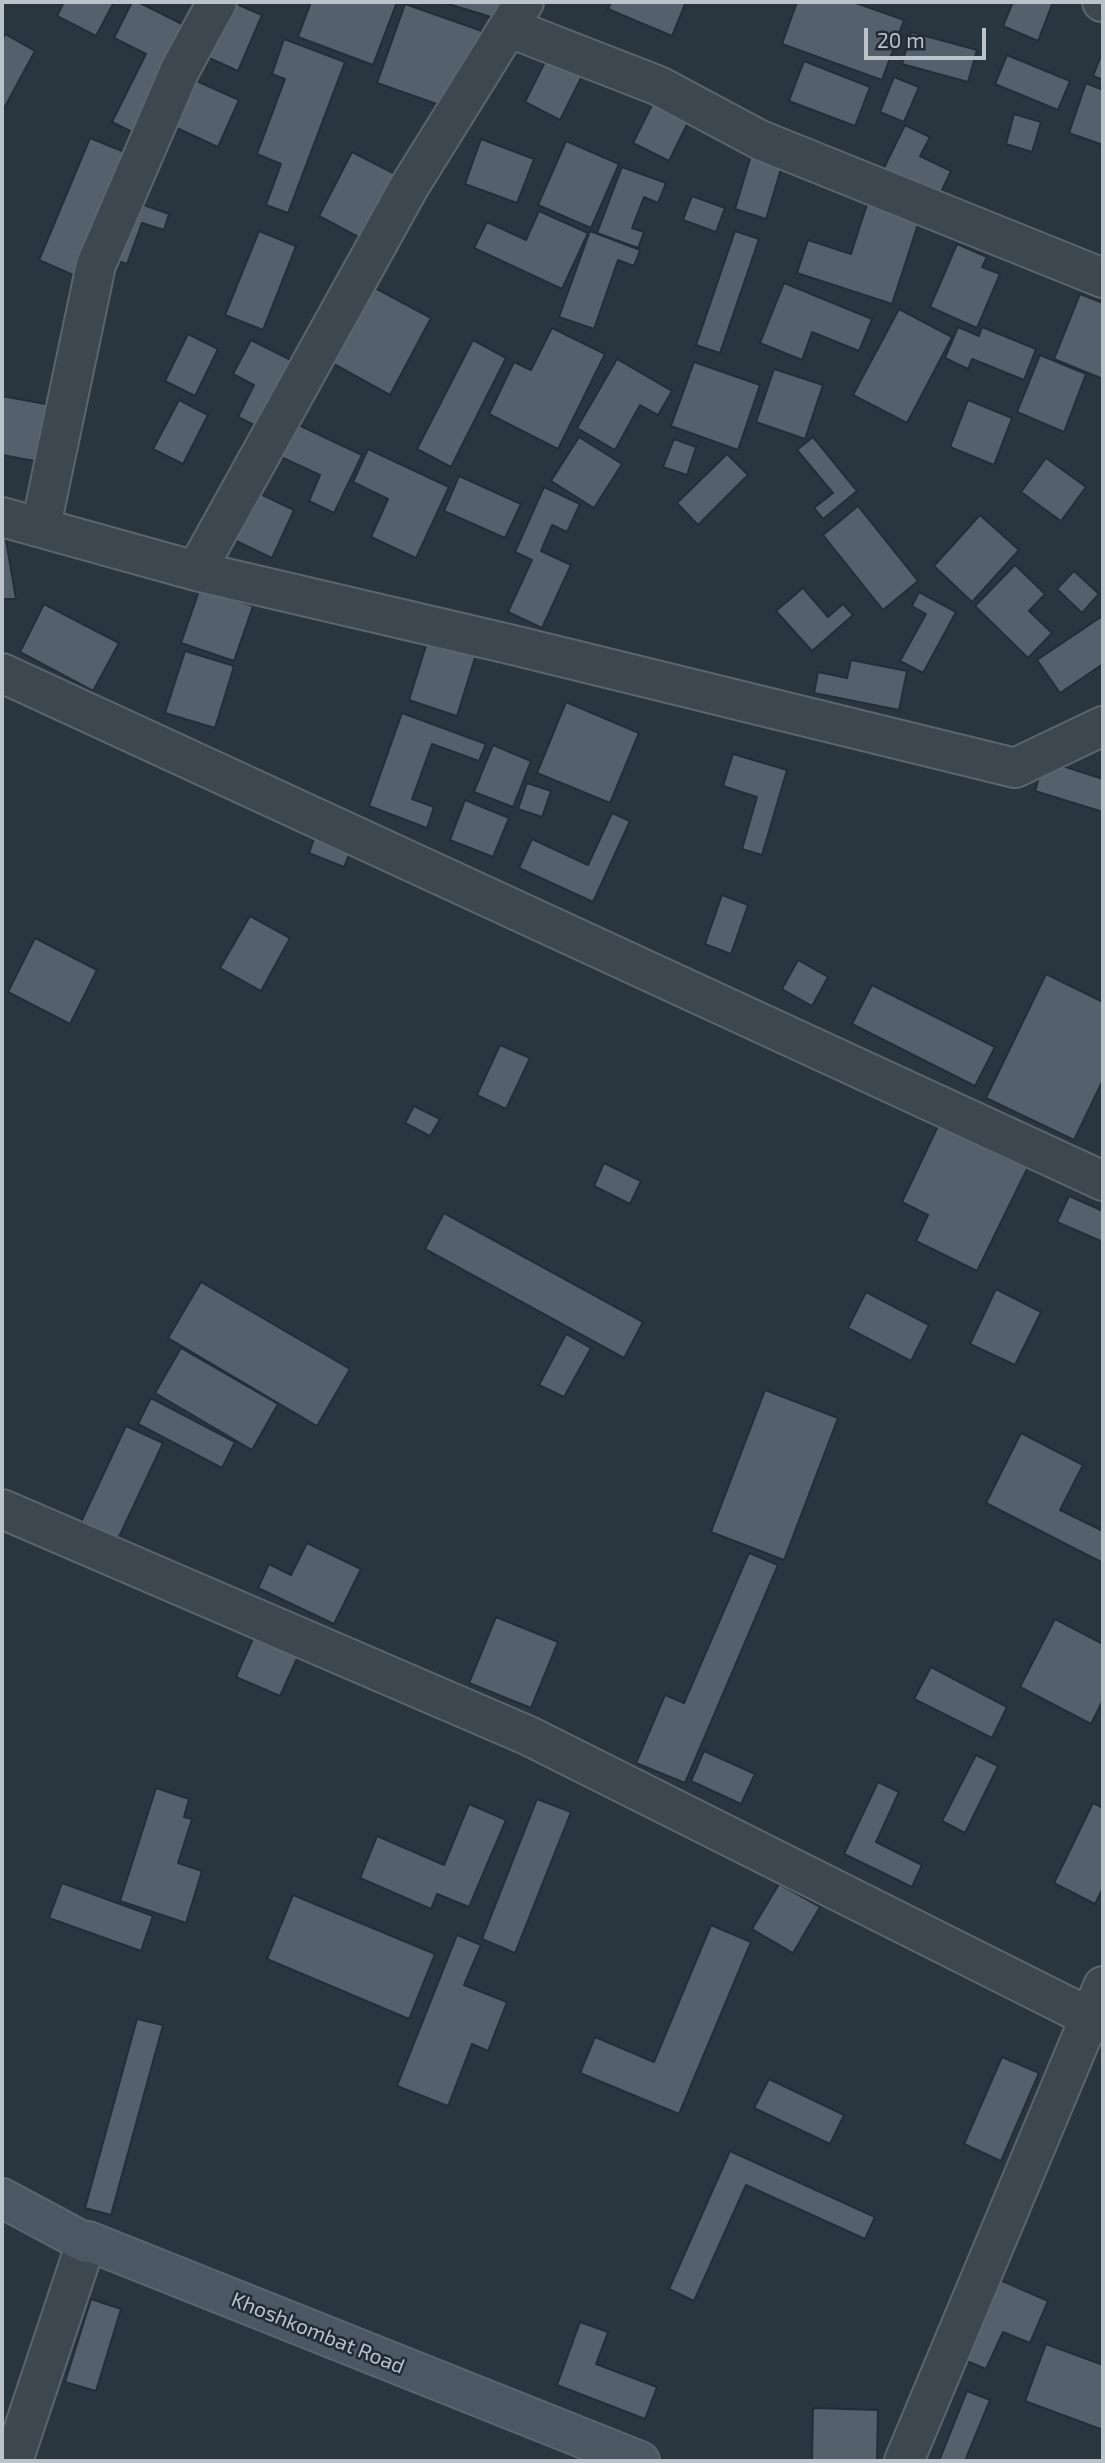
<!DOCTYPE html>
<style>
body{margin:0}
#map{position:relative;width:1105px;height:2463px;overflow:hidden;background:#293640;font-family:"Exo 2",sans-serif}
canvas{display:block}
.frame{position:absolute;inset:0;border:4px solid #bac2ca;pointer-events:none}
.scale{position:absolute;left:864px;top:28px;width:122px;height:32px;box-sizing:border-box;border:4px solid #bac2ca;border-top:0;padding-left:9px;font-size:21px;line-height:24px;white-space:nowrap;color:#bac2ca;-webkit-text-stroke:5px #222c36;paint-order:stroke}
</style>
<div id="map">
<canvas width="1105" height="2463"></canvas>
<div class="frame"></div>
<div class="scale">20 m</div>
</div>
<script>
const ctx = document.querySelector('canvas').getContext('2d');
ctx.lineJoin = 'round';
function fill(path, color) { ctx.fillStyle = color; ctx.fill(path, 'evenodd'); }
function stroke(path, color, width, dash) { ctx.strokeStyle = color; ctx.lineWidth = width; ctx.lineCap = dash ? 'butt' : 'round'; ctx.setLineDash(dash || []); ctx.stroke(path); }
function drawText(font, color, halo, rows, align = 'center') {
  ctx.font = font + ' "Exo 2",sans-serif'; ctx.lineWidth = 5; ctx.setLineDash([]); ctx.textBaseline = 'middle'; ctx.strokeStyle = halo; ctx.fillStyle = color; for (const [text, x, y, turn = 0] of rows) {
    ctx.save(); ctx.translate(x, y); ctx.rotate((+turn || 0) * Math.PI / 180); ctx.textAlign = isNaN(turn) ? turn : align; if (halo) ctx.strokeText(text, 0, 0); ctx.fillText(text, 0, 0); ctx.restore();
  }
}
const building = new Path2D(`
 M 64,2 L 114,2 L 96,36 L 57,16 Z
 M 132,2 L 138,2 L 194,30 L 140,136 L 112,122 L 146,54 L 114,38 Z
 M 232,2 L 262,15 L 238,71 L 198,53 Z
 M 311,2 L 397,2 L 373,65 L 298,37 Z
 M 442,2 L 510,2 L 504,21 Z
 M 611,2 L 686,2 L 672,36 L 608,9 Z
 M 797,2 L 853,2 L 904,20 L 882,80 L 782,44 Z
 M 1013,2 L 1053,2 L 1038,41 L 1003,26 Z
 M 405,4 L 482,31 L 454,110 L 377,83 Z
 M 911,32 L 977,50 L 968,82 L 902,64 Z
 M 5,34 L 35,51 L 2,112 L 2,41 Z
 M 284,39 L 345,62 L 288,213 L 266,205 L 281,164 L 257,154 L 285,79 L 272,74 Z
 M 1103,51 L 1103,80 L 1093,76 Z
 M 549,54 L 584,72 L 560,120 L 525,102 Z
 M 1007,55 L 1070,81 L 1058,110 L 995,84 Z
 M 804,61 L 870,87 L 855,126 L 789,101 Z
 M 894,77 L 919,87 L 904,122 L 880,112 Z
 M 190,78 L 239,100 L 218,147 L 168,124 Z
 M 1086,83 L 1103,90 L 1103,145 L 1069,133 Z
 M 659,91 L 695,108 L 669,161 L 633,143 Z
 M 1014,114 L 1041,122 L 1032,152 L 1006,144 Z
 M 905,125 L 930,137 L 920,156 L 951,171 L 934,207 L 878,180 Z
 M 90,138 L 132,155 L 80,278 L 39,260 Z
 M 481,139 L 534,159 L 517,203 L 465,184 Z
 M 566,141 L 619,164 L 591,228 L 538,205 Z
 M 755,142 L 786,152 L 766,219 L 735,209 Z
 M 352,152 L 399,176 L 366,241 L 319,216 Z
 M 622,167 L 666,183 L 658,203 L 644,197 L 632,228 L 644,232 L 638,248 L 597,233 Z
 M 870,195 L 922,212 L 892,304 L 797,273 L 808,240 L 851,254 Z
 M 692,196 L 725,208 L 716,232 L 683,220 Z
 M 130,200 L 169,214 L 164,230 L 142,223 L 127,264 L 109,258 Z
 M 539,211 L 588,233 L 562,289 L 474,248 L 487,222 L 526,240 Z
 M 259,231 L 296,246 L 263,330 L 225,315 Z
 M 590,231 L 640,250 L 634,266 L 618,260 L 594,329 L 559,317 Z
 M 735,231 L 759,239 L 720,353 L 696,345 Z
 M 957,244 L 987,257 L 982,267 L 1000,274 L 977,328 L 930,307 Z
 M 364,282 L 431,318 L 390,395 L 323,358 Z
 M 784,283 L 872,319 L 859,351 L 812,332 L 802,360 L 760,343 Z
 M 1080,294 L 1103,303 L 1103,379 L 1054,359 Z
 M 899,309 L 952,337 L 907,423 L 853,395 Z
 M 958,327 L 979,336 L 982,327 L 1036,349 L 1024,380 L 972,359 L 968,369 L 945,358 Z
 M 552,328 L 605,354 L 558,449 L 489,414 L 514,362 L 531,370 Z
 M 188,334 L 218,349 L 195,396 L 165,381 Z
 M 251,340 L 293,361 L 260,428 L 238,417 L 254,385 L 233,374 Z
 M 473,340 L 506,358 L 451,467 L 417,449 Z
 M 1040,355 L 1086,374 L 1064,432 L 1017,412 Z
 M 617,359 L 672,391 L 658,415 L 640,405 L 615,450 L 577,428 Z
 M 694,362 L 760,385 L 738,450 L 671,426 Z
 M 774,369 L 823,385 L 805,439 L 756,422 Z
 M 2,396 L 56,406 L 46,463 L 2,455 Z
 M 179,400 L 208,415 L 183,464 L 153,449 Z
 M 968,400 L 1012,418 L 994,465 L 950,447 Z
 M 286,419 L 362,455 L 334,513 L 309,501 L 320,475 L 270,452 Z
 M 579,437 L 622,464 L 594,508 L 551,481 Z
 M 813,437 L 857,491 L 823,519 L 814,508 L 833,493 L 797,450 Z
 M 674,439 L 696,447 L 687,475 L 663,467 Z
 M 368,449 L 449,487 L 416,558 L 371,537 L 388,499 L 353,482 Z
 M 727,454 L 748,475 L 698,525 L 677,503 Z
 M 1046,458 L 1086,487 L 1061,521 L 1021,492 Z
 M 459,476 L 521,504 L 505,538 L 444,511 Z
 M 544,487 L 580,504 L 567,532 L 552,525 L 541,551 L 571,565 L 542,628 L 508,612 L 532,560 L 515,552 Z
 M 254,491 L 294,510 L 272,558 L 232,539 Z
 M 858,506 L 918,581 L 883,610 L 823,535 Z
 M 980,515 L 1019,550 L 972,602 L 934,566 Z
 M 2,528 L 4,528 L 16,599 L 2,599 Z
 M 1015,565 L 1045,594 L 1029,611 L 1052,633 L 1028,658 L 975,606 Z
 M 1074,571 L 1099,594 L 1082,613 L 1057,589 Z
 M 200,588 L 253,606 L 234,661 L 181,643 Z
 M 803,588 L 828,617 L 843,604 L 853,615 L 812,651 L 776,611 Z
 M 919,592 L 956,612 L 923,673 L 900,661 L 926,614 L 912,606 Z
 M 44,604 L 119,643 L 93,691 L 20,652 Z
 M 1101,617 L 1103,620 L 1103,664 L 1060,693 L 1037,660 Z
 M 430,633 L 478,648 L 457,716 L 409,700 Z
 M 185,651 L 234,666 L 215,728 L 165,713 Z
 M 851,660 L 907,671 L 899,710 L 814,693 L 818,672 L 847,678 Z
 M 566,702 L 639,733 L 610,803 L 537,773 Z
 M 402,713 L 486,744 L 479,761 L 432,744 L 412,799 L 434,807 L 427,828 L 369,806 Z
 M 493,745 L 531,761 L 513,807 L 474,792 Z
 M 733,754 L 787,770 L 762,855 L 742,849 L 757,797 L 723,786 Z
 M 1044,760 L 1103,779 L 1103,812 L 1035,791 Z
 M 527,783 L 551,791 L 542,817 L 518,809 Z
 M 465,800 L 509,818 L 493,857 L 450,840 Z
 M 612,813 L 630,821 L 593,902 L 519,868 L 532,839 L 588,865 Z
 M 318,828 L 354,842 L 344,867 L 309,853 Z
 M 722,895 L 748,905 L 731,954 L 705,944 Z
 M 250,916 L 290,938 L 261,991 L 220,968 Z
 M 35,938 L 97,970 L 70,1024 L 8,992 Z
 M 798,960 L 828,977 L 812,1006 L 782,989 Z
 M 1046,974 L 1103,1002 L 1103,1080 L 1074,1140 L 986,1098 Z
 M 872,985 L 995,1047 L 975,1086 L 852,1024 Z
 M 500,1045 L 530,1058 L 506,1109 L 477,1095 Z
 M 414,1106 L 440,1119 L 430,1136 L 405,1123 Z
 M 939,1124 L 1028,1167 L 977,1271 L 916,1241 L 928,1215 L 902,1202 Z
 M 604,1163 L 641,1181 L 630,1204 L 594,1186 Z
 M 1069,1196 L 1103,1211 L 1103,1242 L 1057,1222 Z
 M 444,1213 L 643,1322 L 624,1358 L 425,1249 Z
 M 201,1282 L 350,1369 L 317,1426 L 168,1338 Z
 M 996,1289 L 1041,1312 L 1015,1365 L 970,1344 Z
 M 866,1292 L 929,1325 L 911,1361 L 848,1328 Z
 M 566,1334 L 591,1348 L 564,1397 L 539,1385 Z
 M 181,1348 L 278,1404 L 252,1450 L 155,1393 Z
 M 765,1390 L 838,1418 L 784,1560 L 711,1532 Z
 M 151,1398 L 235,1442 L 222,1468 L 138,1424 Z
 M 126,1426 L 163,1443 L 118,1539 L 81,1522 Z
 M 1021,1433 L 1083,1465 L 1060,1510 L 1103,1531 L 1103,1563 L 986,1503 Z
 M 307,1543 L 361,1569 L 334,1624 L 258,1588 L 269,1564 L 291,1575 Z
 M 749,1553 L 778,1565 L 685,1783 L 636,1763 L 665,1695 L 684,1703 Z
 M 496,1617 L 558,1642 L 531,1708 L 469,1683 Z
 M 1055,1619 L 1103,1644 L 1103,1700 L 1091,1724 L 1020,1687 Z
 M 255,1634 L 299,1654 L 280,1696 L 236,1677 Z
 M 931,1667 L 1007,1707 L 992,1738 L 914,1699 Z
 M 704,1751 L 755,1774 L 741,1804 L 691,1781 Z
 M 976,1755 L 998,1766 L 965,1833 L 942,1821 Z
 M 878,1782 L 899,1792 L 876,1842 L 922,1865 L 912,1887 L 844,1854 Z
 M 156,1788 L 189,1799 L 184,1817 L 192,1819 L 178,1863 L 202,1871 L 186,1923 L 120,1901 Z
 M 537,1799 L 571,1812 L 515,1953 L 482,1939 Z
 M 1093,1803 L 1103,1808 L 1103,1888 L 1095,1904 L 1054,1883 Z
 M 469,1804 L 506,1820 L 469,1907 L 437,1894 L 431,1909 L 360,1878 L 377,1836 L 444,1865 Z
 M 62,1883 L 153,1916 L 141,1951 L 49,1918 Z
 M 779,1884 L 820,1907 L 793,1953 L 752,1929 Z
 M 293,1895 L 435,1954 L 409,2019 L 267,1959 Z
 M 711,1925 L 751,1942 L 679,2114 L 580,2073 L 595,2037 L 654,2062 Z
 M 457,1935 L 481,1945 L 464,1985 L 507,2002 L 488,2051 L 472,2044 L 448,2106 L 397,2086 Z
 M 137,2019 L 163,2025 L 111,2215 L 85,2208 Z
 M 1002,2057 L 1039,2073 L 1001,2161 L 964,2144 Z
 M 769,2079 L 844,2115 L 830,2144 L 754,2108 Z
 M 730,2151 L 875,2217 L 865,2239 L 746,2185 L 694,2301 L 669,2289 Z
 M 991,2276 L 1048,2301 L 1030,2343 L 1003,2332 L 986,2369 L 955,2356 Z
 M 91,2299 L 121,2309 L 96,2391 L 65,2382 Z
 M 580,2322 L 608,2332 L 596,2364 L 657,2387 L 645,2419 L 557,2385 Z
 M 1046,2344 L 1103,2365 L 1103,2430 L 1025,2401 Z
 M 967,2391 L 990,2400 L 965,2461 L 939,2461 Z
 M 813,2408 L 878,2410 L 877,2461 L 812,2461 Z`);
fill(building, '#54616d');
stroke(building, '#242e38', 2);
const street = new Path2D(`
 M 1102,2 L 1103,2
 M 510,28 L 659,86 L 760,140 L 1103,278
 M 2,517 L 196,571 L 513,645 L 1015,768 L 1103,726
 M 41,526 L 96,265 L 180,70 L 217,2
 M 196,571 L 409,187 L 524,2
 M 2,673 L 1103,1181
 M 2,1509 L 529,1736 L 1103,2024
 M 13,2461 L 86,2243
 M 904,2461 L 1103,1986`);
const secondary = new Path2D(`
 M 2,2198 L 86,2243 L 88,2241 L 640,2461`);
stroke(street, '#5b656e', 42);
stroke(secondary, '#5b656e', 42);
stroke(street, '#3d4750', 38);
stroke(secondary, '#4b5763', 38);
drawText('21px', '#bac2ca', '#222c36', [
 ["Khoshkombat Road",318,2333,22]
]);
</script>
